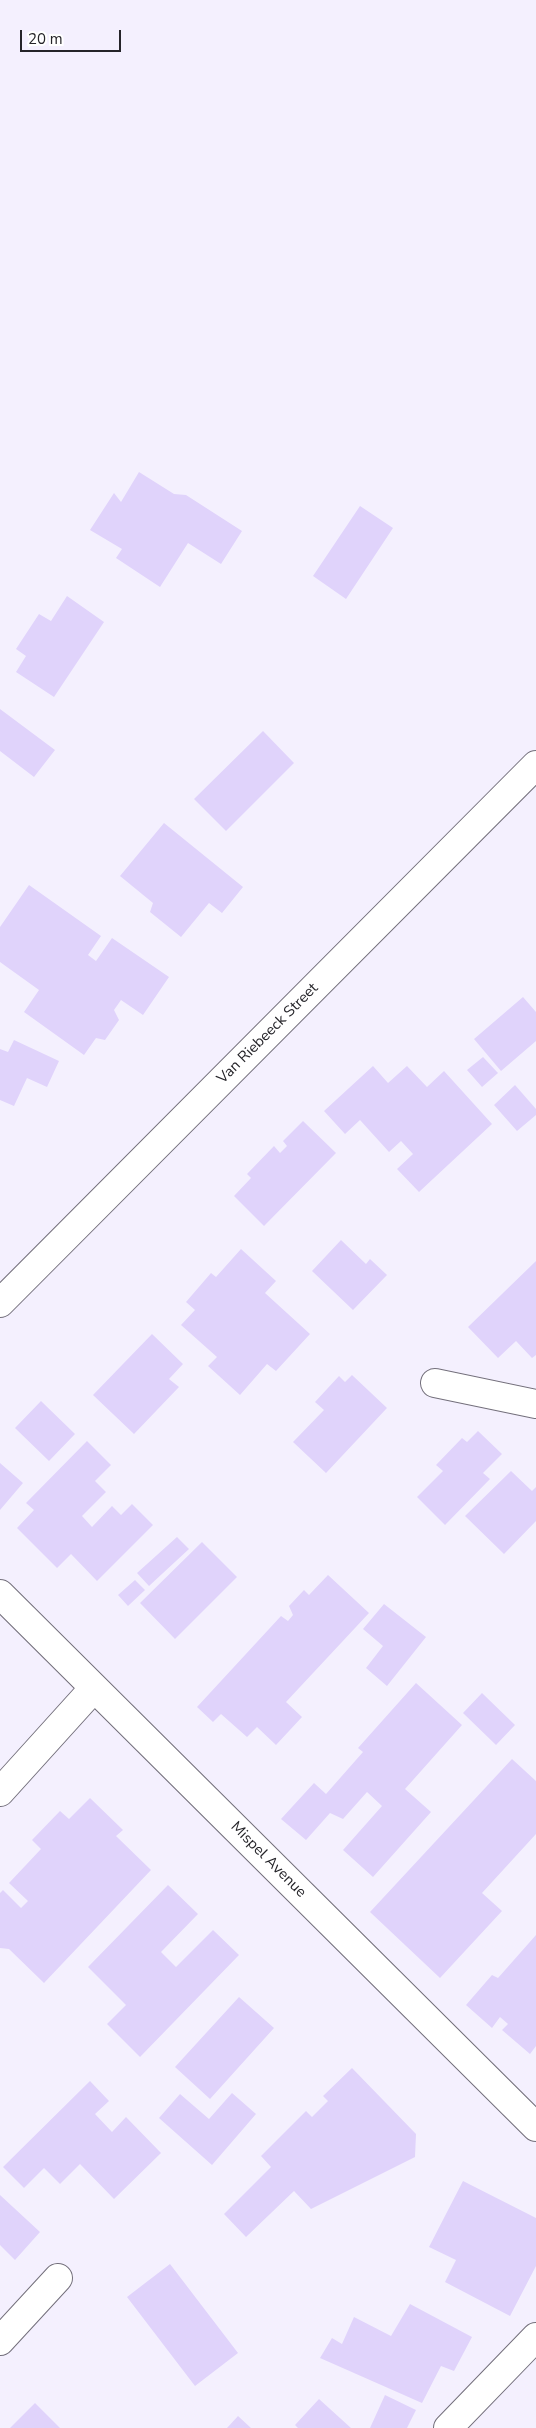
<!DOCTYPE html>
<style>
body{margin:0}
#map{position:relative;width:536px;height:2428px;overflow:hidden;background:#f4f0fe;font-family:"Nunito Sans",sans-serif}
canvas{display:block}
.scale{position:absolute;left:20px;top:30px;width:101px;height:22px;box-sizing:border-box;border:2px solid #252429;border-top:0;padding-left:6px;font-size:15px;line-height:18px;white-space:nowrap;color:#252429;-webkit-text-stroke:4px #fff;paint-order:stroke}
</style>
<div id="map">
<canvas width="536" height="2428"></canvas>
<div class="scale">20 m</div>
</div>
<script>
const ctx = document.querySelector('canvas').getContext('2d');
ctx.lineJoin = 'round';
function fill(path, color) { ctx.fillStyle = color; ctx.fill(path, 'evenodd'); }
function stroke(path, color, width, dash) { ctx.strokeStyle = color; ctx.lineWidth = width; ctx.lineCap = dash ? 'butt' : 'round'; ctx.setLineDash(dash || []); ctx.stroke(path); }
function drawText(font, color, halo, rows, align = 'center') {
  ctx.font = font + ' "Nunito Sans",sans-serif'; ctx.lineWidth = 5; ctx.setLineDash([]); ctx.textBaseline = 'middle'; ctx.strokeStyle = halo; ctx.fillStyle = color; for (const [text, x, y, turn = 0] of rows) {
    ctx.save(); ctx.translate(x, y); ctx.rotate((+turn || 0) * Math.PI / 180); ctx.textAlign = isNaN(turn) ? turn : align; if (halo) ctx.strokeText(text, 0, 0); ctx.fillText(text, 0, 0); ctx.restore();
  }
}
fill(new Path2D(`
 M 139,472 L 174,494 L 186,495 L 242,531 L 221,564 L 188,543 L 160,587 L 116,558 L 122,549 L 90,530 L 114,493 L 121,502 Z
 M 360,506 L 393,528 L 346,599 L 313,576 Z
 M 67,596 L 104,622 L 54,697 L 16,672 L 26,656 L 16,649 L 39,614 L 51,621 Z
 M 0,709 L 55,750 L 34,777 L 0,751 Z
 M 263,731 L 294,763 L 226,831 L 194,799 Z
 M 164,823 L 243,887 L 222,913 L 209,903 L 181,937 L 150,912 L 153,903 L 120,876 Z
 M 29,885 L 101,936 L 88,955 L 96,961 L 112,938 L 169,977 L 143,1015 L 121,1000 L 114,1010 L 119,1020 L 105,1040 L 96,1038 L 84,1055 L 24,1012 L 39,990 L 0,962 L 0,927 Z
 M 523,997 L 536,1012 L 536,1041 L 501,1071 L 474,1039 Z
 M 14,1040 L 59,1061 L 47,1087 L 27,1078 L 14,1106 L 0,1100 L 0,1049 L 8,1052 Z
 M 483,1057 L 498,1073 L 482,1087 L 467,1070 Z
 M 373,1066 L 388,1083 L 407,1066 L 427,1087 L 444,1071 L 492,1124 L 419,1192 L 397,1169 L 413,1154 L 401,1141 L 389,1152 L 360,1120 L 345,1134 L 324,1111 Z
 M 515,1085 L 536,1109 L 536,1115 L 517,1131 L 494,1105 Z
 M 303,1121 L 336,1153 L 264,1226 L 234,1196 L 251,1178 L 247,1174 L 274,1146 L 280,1153 L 287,1146 L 283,1141 Z
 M 341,1240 L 366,1264 L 370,1259 L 387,1275 L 353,1310 L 312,1271 Z
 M 241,1249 L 276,1281 L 265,1293 L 310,1334 L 276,1371 L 267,1364 L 240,1395 L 208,1366 L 217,1357 L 181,1325 L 195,1310 L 186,1302 L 211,1273 L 216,1277 Z
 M 536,1261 L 536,1355 L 532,1358 L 516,1341 L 498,1358 L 468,1327 Z
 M 152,1334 L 183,1364 L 169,1379 L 179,1387 L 134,1434 L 93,1395 Z
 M 352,1375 L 387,1408 L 326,1473 L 293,1442 L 324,1410 L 315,1402 L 339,1376 L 345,1382 Z
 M 41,1401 L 75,1434 L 49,1461 L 15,1428 Z
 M 478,1431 L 502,1454 L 483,1473 L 490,1479 L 445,1525 L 417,1497 L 443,1471 L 436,1465 L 462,1438 L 467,1442 Z
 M 87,1441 L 111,1465 L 95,1481 L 106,1492 L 82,1516 L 92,1527 L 112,1506 L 121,1515 L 132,1504 L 153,1525 L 97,1581 L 71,1554 L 57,1568 L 17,1528 L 34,1510 L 26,1503 Z
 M 0,1463 L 23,1483 L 0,1510 Z
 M 511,1471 L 532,1491 L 536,1487 L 536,1521 L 504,1554 L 465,1516 Z
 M 177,1537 L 189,1549 L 149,1586 L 137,1573 Z
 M 202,1542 L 237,1577 L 175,1639 L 140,1603 Z
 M 328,1575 L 369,1613 L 286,1702 L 302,1717 L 276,1745 L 257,1727 L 247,1737 L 221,1714 L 213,1722 L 197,1707 L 281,1616 L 288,1621 L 293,1615 L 289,1606 L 304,1590 L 309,1595 Z
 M 135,1580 L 145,1590 L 128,1606 L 118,1595 Z
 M 384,1604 L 426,1637 L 387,1686 L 366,1668 L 383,1646 L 363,1629 Z
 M 416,1683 L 462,1725 L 405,1789 L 431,1812 L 373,1877 L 343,1850 L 382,1806 L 367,1792 L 343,1819 L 330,1813 L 306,1840 L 281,1819 L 314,1783 L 326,1794 L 363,1752 L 358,1748 Z
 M 482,1693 L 515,1725 L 496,1745 L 463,1713 Z
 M 512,1759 L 536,1781 L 536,1834 L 482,1893 L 502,1911 L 440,1978 L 370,1912 Z
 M 90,1798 L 123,1830 L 116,1836 L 151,1870 L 44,1983 L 9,1949 L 0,1948 L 0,1893 L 3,1890 L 21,1908 L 28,1901 L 9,1883 L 41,1849 L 32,1840 L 60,1811 L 69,1819 Z
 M 168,1885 L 198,1914 L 161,1952 L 176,1967 L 213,1930 L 239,1955 L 140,2057 L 107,2024 L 126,2005 L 88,1967 Z
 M 536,1935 L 536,2046 L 530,2054 L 502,2030 L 508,2024 L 500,2017 L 492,2028 L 466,2005 L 492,1975 L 498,1978 Z
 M 239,1997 L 274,2028 L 210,2099 L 175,2067 Z
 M 352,2068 L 416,2134 L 415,2157 L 311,2209 L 294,2191 L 246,2237 L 224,2214 L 271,2167 L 261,2156 L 306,2111 L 312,2117 L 328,2101 L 323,2096 Z
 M 90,2081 L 109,2101 L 95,2114 L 112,2132 L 126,2117 L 161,2153 L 114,2199 L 80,2164 L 60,2184 L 44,2168 L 24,2188 L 3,2167 Z
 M 232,2093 L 256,2114 L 212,2165 L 159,2118 L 180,2094 L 209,2119 Z
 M 463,2181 L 536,2218 L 536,2266 L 510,2316 L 445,2282 L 456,2260 L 429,2247 Z
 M 0,2195 L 40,2232 L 15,2260 L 0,2245 Z
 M 170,2264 L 238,2353 L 195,2386 L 127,2297 Z
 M 410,2304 L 472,2337 L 454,2371 L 441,2366 L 422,2403 L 320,2358 L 332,2338 L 342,2344 L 354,2317 L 391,2336 Z
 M 385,2395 L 416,2410 L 407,2428 L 370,2428 Z
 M 319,2399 L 351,2428 L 298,2428 L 295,2425 Z
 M 35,2403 L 60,2428 L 10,2428 Z
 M 238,2416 L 251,2428 L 227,2428 Z`), '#e0d3fb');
const minor = new Path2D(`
 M 0,1303 L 536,765
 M 435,1383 L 536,1404
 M 0,1594 L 536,2127
 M 0,1792 L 94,1688
 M 0,2341 L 58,2278
 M 448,2428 L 536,2337`);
stroke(minor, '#736f7b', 30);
stroke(minor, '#fff', 28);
drawText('15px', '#252429', '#fff', [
 ["Van Riebeeck Street",268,1034,-45],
 ["Mispel Avenue",268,1860,45]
]);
</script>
